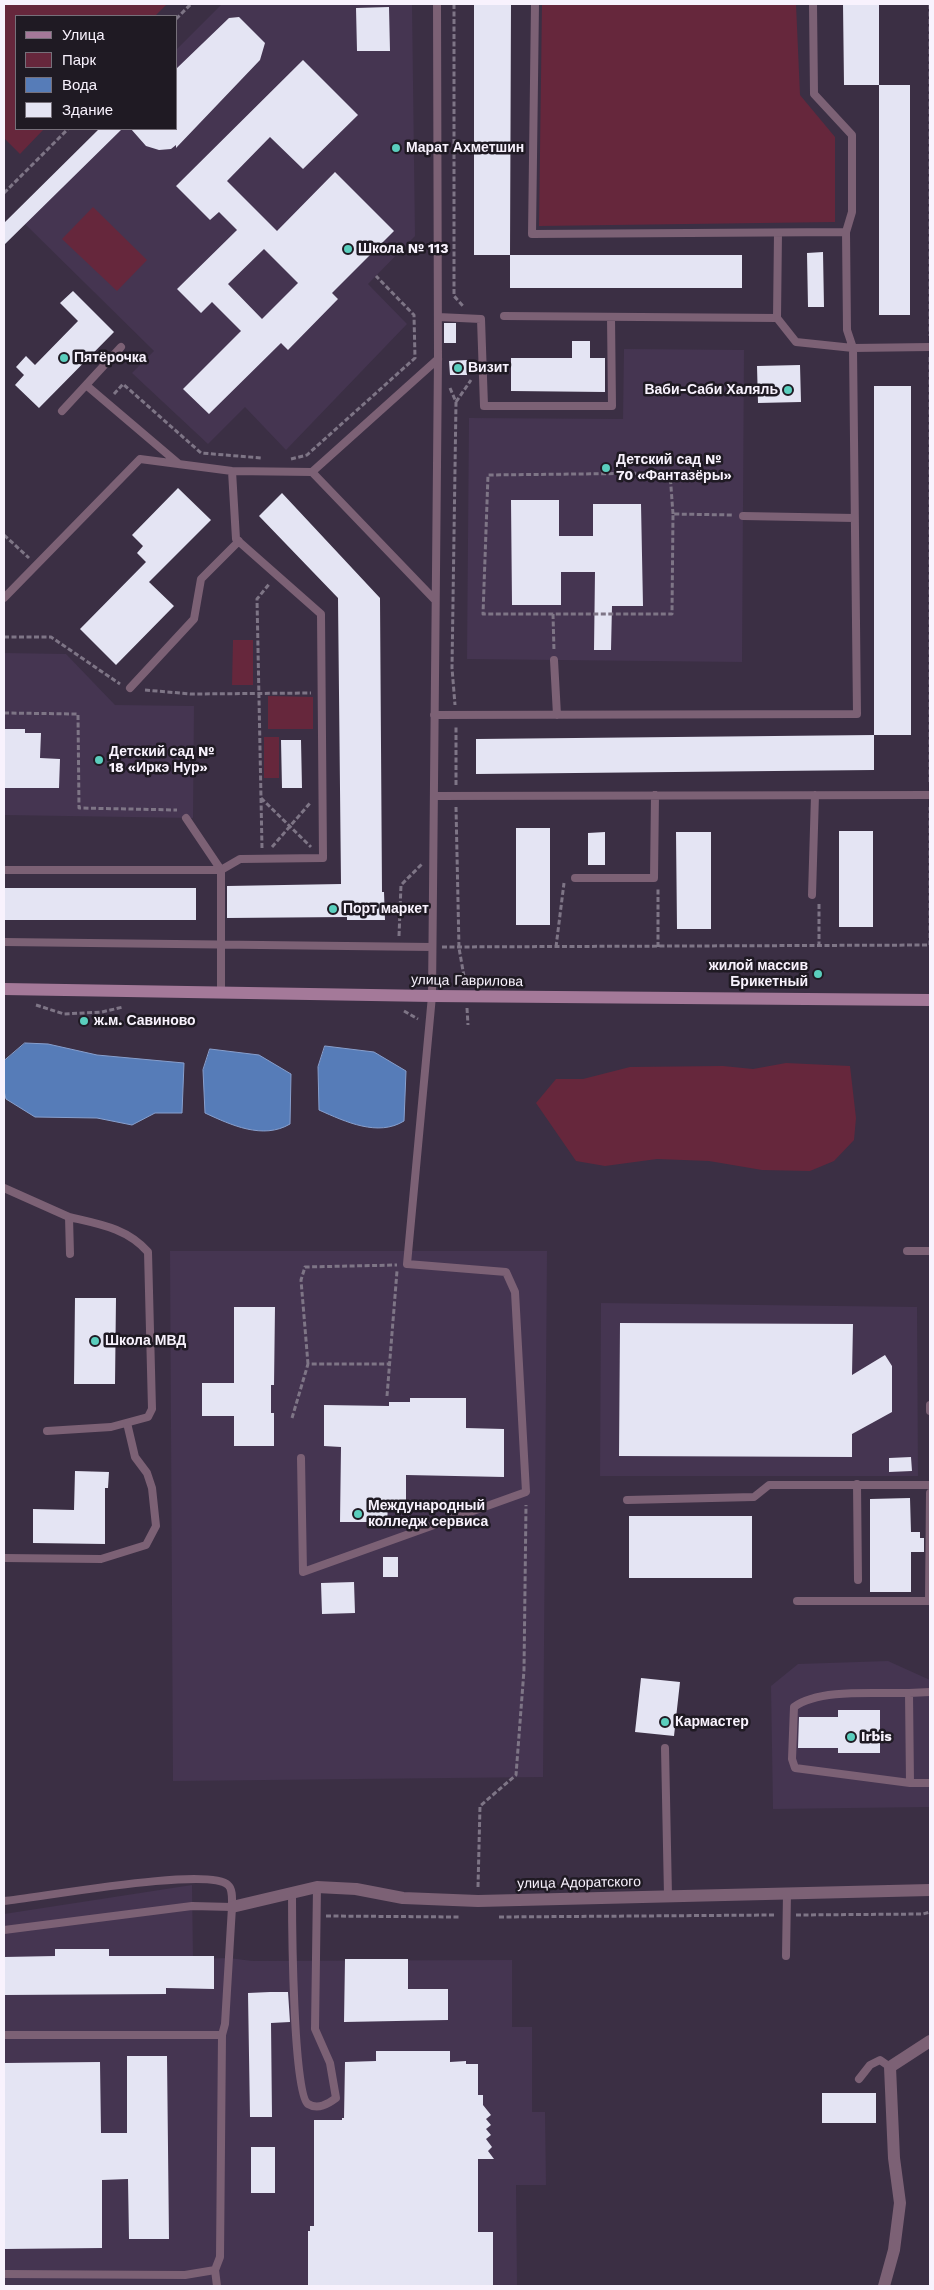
<!DOCTYPE html>
<meta charset="utf-8">
<style>
body{margin:0}
#map{position:relative;width:934px;height:2290px;overflow:hidden;background:#3b2f44;font-family:"Work Sans",sans-serif}
canvas{display:block}
.frame{position:absolute;inset:0;border:5px solid #f8f2fd;pointer-events:none}
.legend{position:absolute;left:15px;top:15px;width:162px;height:115px;box-sizing:border-box;background:#1f1a23;border:1px solid #76707a;margin:0;padding:6px 9px;list-style:none;font-size:15px;color:#f8f2fd}
.legend li{display:flex;align-items:center;gap:10px;height:25px}
.legend b{width:25px;border:1px solid #76707a}
</style>
<div id="map">
<canvas width="934" height="2290"></canvas>
<div class="frame"></div>
<ul class="legend">
<li><b style="height:6px;background:#a47999"></b>Улица</li>
<li><b style="height:14px;background:#66273c"></b>Парк</li>
<li><b style="height:14px;background:#567cb8"></b>Вода</li>
<li><b style="height:14px;background:#e4e4f3"></b>Здание</li>
</ul>
</div>
<script>
const ctx = document.querySelector('canvas').getContext('2d');
ctx.lineJoin = 'round';
function fill(path, color) { ctx.fillStyle = color; ctx.fill(path, 'evenodd'); }
function stroke(path, color, width, dash) { ctx.strokeStyle = color; ctx.lineWidth = width; ctx.lineCap = dash ? 'butt' : 'round'; ctx.setLineDash(dash || []); ctx.stroke(path); }
function drawText(font, color, halo, rows, align = 'center') {
  ctx.font = font + ' "Work Sans",sans-serif'; ctx.lineWidth = 5; ctx.setLineDash([]); ctx.textBaseline = 'middle'; ctx.strokeStyle = halo; ctx.fillStyle = color; for (const [text, x, y, turn = 0] of rows) {
    ctx.save(); ctx.translate(x, y); ctx.rotate((+turn || 0) * Math.PI / 180); ctx.textAlign = isNaN(turn) ? turn : align; if (halo) ctx.strokeText(text, 0, 0); ctx.fillText(text, 0, 0); ctx.restore();
  }
}
fill(new Path2D(`
 M 222,4 L 412,4 L 415,236 L 368,284 L 407,324 L 286,450 L 245,407 L 208,444 L 132,373 L 154,351 L 24,223 L 117,133 L 113,129 L 176,129 L 176,50 Z
 M 624,349 L 744,350 L 742,662 L 467,659 L 469,418 L 623,419 Z
 M 4,653 L 66,654 L 115,705 L 194,706 L 193,818 L 4,815 Z
 M 170,1251 L 547,1251 L 543,1777 L 173,1781 Z
 M 601,1303 L 917,1307 L 918,1476 L 600,1476 Z
 M 888,1661 L 930,1680 L 929,1807 L 773,1809 L 771,1686 L 798,1664 Z
 M 192,1885 L 193,1959 L 229,1958 L 252,1961 L 512,1960 L 512,2027 L 532,2027 L 532,2112 L 545,2112 L 546,2185 L 516,2185 L 517,2286 L 4,2286 L 4,1914 Z`), '#453551');
fill(new Path2D(`
 M 4,4 L 167,4 L 155,16 L 16,16 L 16,129 L 44,129 L 20,154 L 4,138 Z
 M 542,4 L 796,4 L 800,95 L 835,137 L 835,222 L 539,226 Z
 M 93,207 L 147,260 L 117,291 L 62,239 Z
 M 233,640 L 253,640 L 253,685 L 232,685 Z
 M 268,696 L 313,697 L 313,729 L 268,729 Z
 M 264,737 L 279,737 L 279,778 L 264,778 Z
 M 786,1063 L 850,1066 L 856,1118 L 854,1140 L 834,1161 L 810,1171 L 762,1170 L 709,1161 L 657,1159 L 605,1166 L 576,1161 L 536,1103 L 556,1079 L 583,1079 L 630,1067 L 723,1066 L 753,1069 Z`), '#66273c');
const water = new Path2D(`
 M 25,1043 L 48,1044 L 97,1055 L 184,1063 L 182,1113 L 155,1113 L 132,1125 L 97,1118 L 35,1117 L 6,1099 L 4,1091 L 4,1061 Z
 M 325,1046 L 374,1052 L 406,1071 L 404,1121 C 378,1137 346,1122 319,1110 L 318,1067 Z
 M 210,1049 L 259,1055 L 291,1074 L 290,1124 C 263,1140 231,1125 205,1113 L 203,1070 Z`);
fill(water, '#567cb8');
stroke(water, '#879fcd', 1);
fill(new Path2D(`
 M 474,4 L 511,4 L 510,255 L 474,255 Z
 M 843,4 L 879,4 L 879,85 L 844,85 Z
 M 389,7 L 390,51 L 357,51 L 356,8 Z
 M 239,17 L 265,43 L 260,60 L 176,148 L 176,145 L 171,149 L 159,150 L 146,146 L 131,129 L 176,129 L 176,69 L 229,18 Z
 M 303,60 L 358,115 L 303,169 L 270,137 L 227,181 L 277,231 L 335,172 L 394,231 L 332,293 L 338,299 L 288,350 L 281,343 L 209,414 L 183,389 L 241,331 L 212,302 L 201,313 L 177,289 L 237,230 L 219,212 L 210,220 L 176,186 ZM 264,249 L 298,283 L 262,319 L 228,284 Z
 M 879,85 L 910,85 L 910,315 L 879,315 Z
 M 99,129 L 122,129 L 4,245 L 4,223 Z
 M 823,252 L 824,307 L 808,307 L 807,253 Z
 M 510,255 L 742,255 L 742,288 L 510,288 Z
 M 73,291 L 114,332 L 39,408 L 15,385 L 24,375 L 16,367 L 26,356 L 35,365 L 78,321 L 60,303 Z
 M 444,323 L 456,323 L 456,343 L 444,343 Z
 M 572,341 L 590,341 L 590,358 L 605,358 L 605,392 L 511,391 L 511,358 L 572,358 Z
 M 467,360 L 467,375 L 450,375 L 449,361 Z
 M 800,365 L 801,402 L 758,403 L 757,366 Z
 M 874,386 L 911,386 L 911,735 L 874,735 Z
 M 178,488 L 211,520 L 149,582 L 174,606 L 116,665 L 80,629 L 146,562 L 137,553 L 143,546 L 132,535 Z
 M 282,493 L 380,598 L 382,892 L 384,892 L 385,920 L 347,920 L 347,917 L 227,918 L 227,886 L 341,884 L 338,598 L 259,516 Z
 M 511,500 L 559,500 L 559,536 L 593,536 L 593,504 L 641,504 L 643,606 L 612,606 L 611,650 L 594,650 L 595,572 L 561,572 L 561,605 L 512,605 Z
 M 4,729 L 25,729 L 25,733 L 41,733 L 40,758 L 60,759 L 59,788 L 4,788 Z
 M 874,735 L 874,770 L 476,774 L 476,739 Z
 M 281,740 L 301,740 L 302,788 L 282,788 Z
 M 516,828 L 550,828 L 550,925 L 516,925 Z
 M 839,831 L 873,831 L 873,927 L 839,927 Z
 M 605,832 L 605,865 L 588,865 L 588,833 Z
 M 676,832 L 711,832 L 711,929 L 677,929 Z
 M 4,888 L 196,888 L 196,920 L 4,920 Z
 M 75,1298 L 116,1298 L 115,1384 L 74,1384 Z
 M 234,1307 L 275,1307 L 274,1385 L 271,1385 L 271,1413 L 274,1413 L 274,1446 L 234,1446 L 234,1416 L 202,1416 L 202,1383 L 234,1383 Z
 M 620,1323 L 853,1324 L 852,1375 L 885,1355 L 892,1366 L 892,1412 L 852,1434 L 852,1457 L 619,1456 Z
 M 410,1398 L 466,1398 L 466,1428 L 504,1429 L 504,1477 L 406,1475 L 406,1507 L 388,1507 L 387,1522 L 340,1522 L 341,1447 L 324,1446 L 324,1405 L 389,1406 L 389,1402 L 410,1402 Z
 M 911,1457 L 912,1471 L 889,1472 L 889,1458 Z
 M 75,1471 L 109,1472 L 108,1488 L 105,1488 L 105,1544 L 33,1543 L 33,1509 L 74,1510 Z
 M 910,1498 L 911,1532 L 920,1532 L 920,1538 L 924,1538 L 924,1552 L 911,1552 L 911,1592 L 870,1592 L 870,1499 Z
 M 629,1516 L 752,1516 L 752,1578 L 629,1578 Z
 M 383,1557 L 398,1557 L 398,1577 L 383,1577 Z
 M 354,1582 L 355,1613 L 322,1614 L 321,1583 Z
 M 641,1678 L 680,1682 L 674,1736 L 635,1732 Z
 M 838,1710 L 880,1710 L 880,1753 L 838,1753 L 838,1748 L 798,1748 L 799,1717 L 838,1717 Z
 M 55,1949 L 109,1949 L 109,1956 L 214,1956 L 214,1989 L 166,1988 L 166,1994 L 4,1995 L 4,1957 L 55,1956 Z
 M 345,1959 L 408,1959 L 408,1989 L 448,1989 L 448,2020 L 344,2022 Z
 M 270,1992 L 288,1992 L 290,2022 L 271,2023 L 272,2117 L 250,2117 L 248,1993 Z
 M 376,2051 L 450,2051 L 450,2062 L 466,2061 L 466,2064 L 478,2064 L 478,2095 L 483,2095 L 483,2105 L 491,2115 L 486,2119 L 491,2125 L 486,2129 L 491,2135 L 486,2139 L 492,2147 L 488,2151 L 494,2159 L 478,2159 L 478,2232 L 493,2232 L 493,2286 L 308,2286 L 308,2231 L 310,2231 L 310,2226 L 314,2226 L 314,2120 L 342,2120 L 342,2118 L 344,2118 L 345,2062 L 376,2061 Z
 M 127,2056 L 167,2056 L 169,2239 L 129,2239 L 128,2179 L 102,2180 L 102,2248 L 4,2249 L 4,2063 L 100,2062 L 101,2133 L 127,2133 Z
 M 822,2093 L 876,2093 L 876,2123 L 822,2123 Z
 M 251,2147 L 275,2147 L 275,2193 L 251,2193 Z`), '#e4e4f3');
stroke(new Path2D(`
 M 454,4 L 454,296 L 463,306
 M 930,4 L 930,336
 M 176,19 L 191,4
 M 4,193 L 68,129
 M 930,357 L 930,783
 M 450,388 L 456,402 L 452,668 L 455,705
 M 114,394 L 123,384 L 201,453 L 262,458
 M 456,402 L 471,380
 M 291,459 L 307,455 L 415,358 L 414,315 L 376,276
 M 673,514 L 670,473 L 488,475 L 483,614 L 672,614 L 673,514 L 734,515
 M 4,535 L 29,558
 M 553,614 L 554,651
 M 4,637 L 51,637 L 120,684
 M 145,690 L 191,694 L 311,693
 M 4,713 L 78,714 L 79,808 L 177,810
 M 456,785 L 456,727
 M 261,798 L 311,847
 M 456,807 L 459,948 L 465,982
 M 272,847 L 311,802
 M 262,848 L 257,599 L 270,583
 M 819,904 L 819,946
 M 399,936 L 401,885 L 422,864
 M 442,947 L 930,945 L 930,807
 M 556,947 L 564,883
 M 658,947 L 658,887
 M 36,1005 L 64,1014 L 102,1012 L 123,1007
 M 467,1008 L 468,1025
 M 404,1011 L 418,1019
 M 308,1364 L 301,1280 L 305,1267 L 397,1265
 M 387,1396 L 397,1271
 M 292,1418 L 308,1364 L 390,1364
 M 478,1887 L 480,1806 L 516,1775 L 524,1670 L 526,1505
 M 796,1915 L 923,1914 L 930,1912
 M 326,1916 L 460,1917
 M 499,1917 L 775,1915`), '#7e7586', 3, [5, 2.5]);
stroke(new Path2D(`
 M 535,4 L 532,234 L 846,232 L 852,212 L 852,135 L 814,94 L 813,4
 M 778,233 L 777,318 L 796,342 L 853,348 L 930,347
 M 504,316 L 777,318
 M 438,317 L 481,319 L 484,406 L 612,406 L 611,317
 M 86,385 L 121,347
 M 62,411 L 86,385 L 179,464
 M 743,516 L 854,518
 M 4,598 L 140,459 L 232,471 L 312,472
 M 435,600 L 312,472 L 438,359
 M 554,660 L 557,715
 M 130,688 L 194,619 L 201,579 L 239,541
 M 434,715 L 857,714 L 853,348 L 847,330 L 846,232
 M 434,796 L 930,795
 M 186,818 L 221,870
 M 4,870 L 221,870
 M 575,878 L 654,878 L 655,795
 M 812,895 L 815,795
 M 4,942 L 432,947
 M 221,992 L 221,870 L 240,859 L 323,858 L 321,614 L 236,539 L 232,471
 M 4,1188 L 69,1217 L 70,1254
 M 907,1251 L 930,1251
 M 930,1405 L 930,1411
 M 47,1431 L 111,1427 L 148,1417 L 152,1409 L 148,1252 C 127,1228 99,1224 69,1217
 M 301,1458 L 303,1572 L 526,1492 L 515,1292 L 506,1272 L 407,1264 L 432,996 L 438,359 L 437,4
 M 857,1484 L 858,1580
 M 627,1500 L 754,1497 L 769,1485 L 930,1485
 M 4,1558 L 101,1559 L 146,1545 L 156,1526 L 152,1488 L 147,1473 L 135,1457 L 127,1423
 M 797,1601 L 929,1601 L 930,1493
 M 930,1692 L 909,1693 L 910,1783 L 930,1783
 M 909,1693 C 878,1694 819,1688 794,1707 L 792,1759 L 795,1768 L 910,1783
 M 665,1748 L 668,1896
 M 292,1893 C 292,1920 293,2095 308,2104 C 318,2110 328,2104 336,2098 L 330,2063 L 315,2029 L 317,1887
 M 4,1901 C 38,1898 209,1866 228,1885 C 233,1889 232,1900 232,1907 L 225,2024 L 222,2035 L 220,2257 L 215,2270 L 217,2286
 M 4,1930 L 192,1906 L 232,1907
 M 786,1956 L 787,1893
 M 4,2035 L 222,2035
 M 859,2079 L 870,2065 L 880,2060 L 890,2067
 M 4,2274 L 185,2275 L 215,2270`), '#7c6175', 8);
stroke(new Path2D(`
 M 232,1907 L 317,1887 L 356,1889 L 403,1898 L 478,1901 L 930,1890
 M 884,2286 L 894,2250 L 900,2203 L 894,2158 L 890,2067 L 930,2041`), '#7c6175', 12);
stroke(new Path2D(`
 M 4,989 L 432,996 L 930,1000`), '#a47999', 12);
for (const [x, y, r, color] of [
 [396,148,5,"#5acebd"],
 [348,249,5,"#5acebd"],
 [64,358,5,"#5acebd"],
 [458,368,5,"#5acebd"],
 [788,390,5,"#5acebd"],
 [606,468,5,"#5acebd"],
 [99,760,5,"#5acebd"],
 [333,909,5,"#5acebd"],
 [818,974,5,"#5acebd"],
 [84,1021,5,"#5acebd"],
 [95,1341,5,"#5acebd"],
 [358,1514,5,"#5acebd"],
 [665,1722,5,"#5acebd"],
 [851,1737,5,"#5acebd"]
]) { const dot = new Path2D(); dot.arc(x, y, r, 0, 2 * Math.PI); ctx.fillStyle = color; ctx.fill(dot); stroke(dot, '#1f1a23', 2); }
drawText('bold 14px', '#f8f2fd', '#1f1a23', [
 ["Марат Ахметшин",406,148],
 ["Школа № 113",358,249],
 ["Пятёрочка",74,358],
 ["Визит",468,368],
 ["Ваби-Саби Халяль",778,390,"right"],
 ["Детский сад №",616,460],
 ["70 «Фантазёры»",616,476],
 ["Детский сад №",109,752],
 ["18 «Иркэ Нур»",109,768],
 ["Порт маркет",343,909],
 ["жилой массив",808,966,"right"],
 ["Брикетный",808,982,"right"],
 ["ж.м. Савиново",94,1021],
 ["Школа МВД",105,1341],
 ["Международный",368,1506],
 ["колледж сервиса",368,1522],
 ["Кармастер",675,1722],
 ["Irbis",861,1737]
], 'left');
drawText('14px', '#f8f2fd', '#1f1a23', [
 ["улица Гаврилова",467,981,1],
 ["улица Адоратского",579,1883,-1]
]);
</script>
